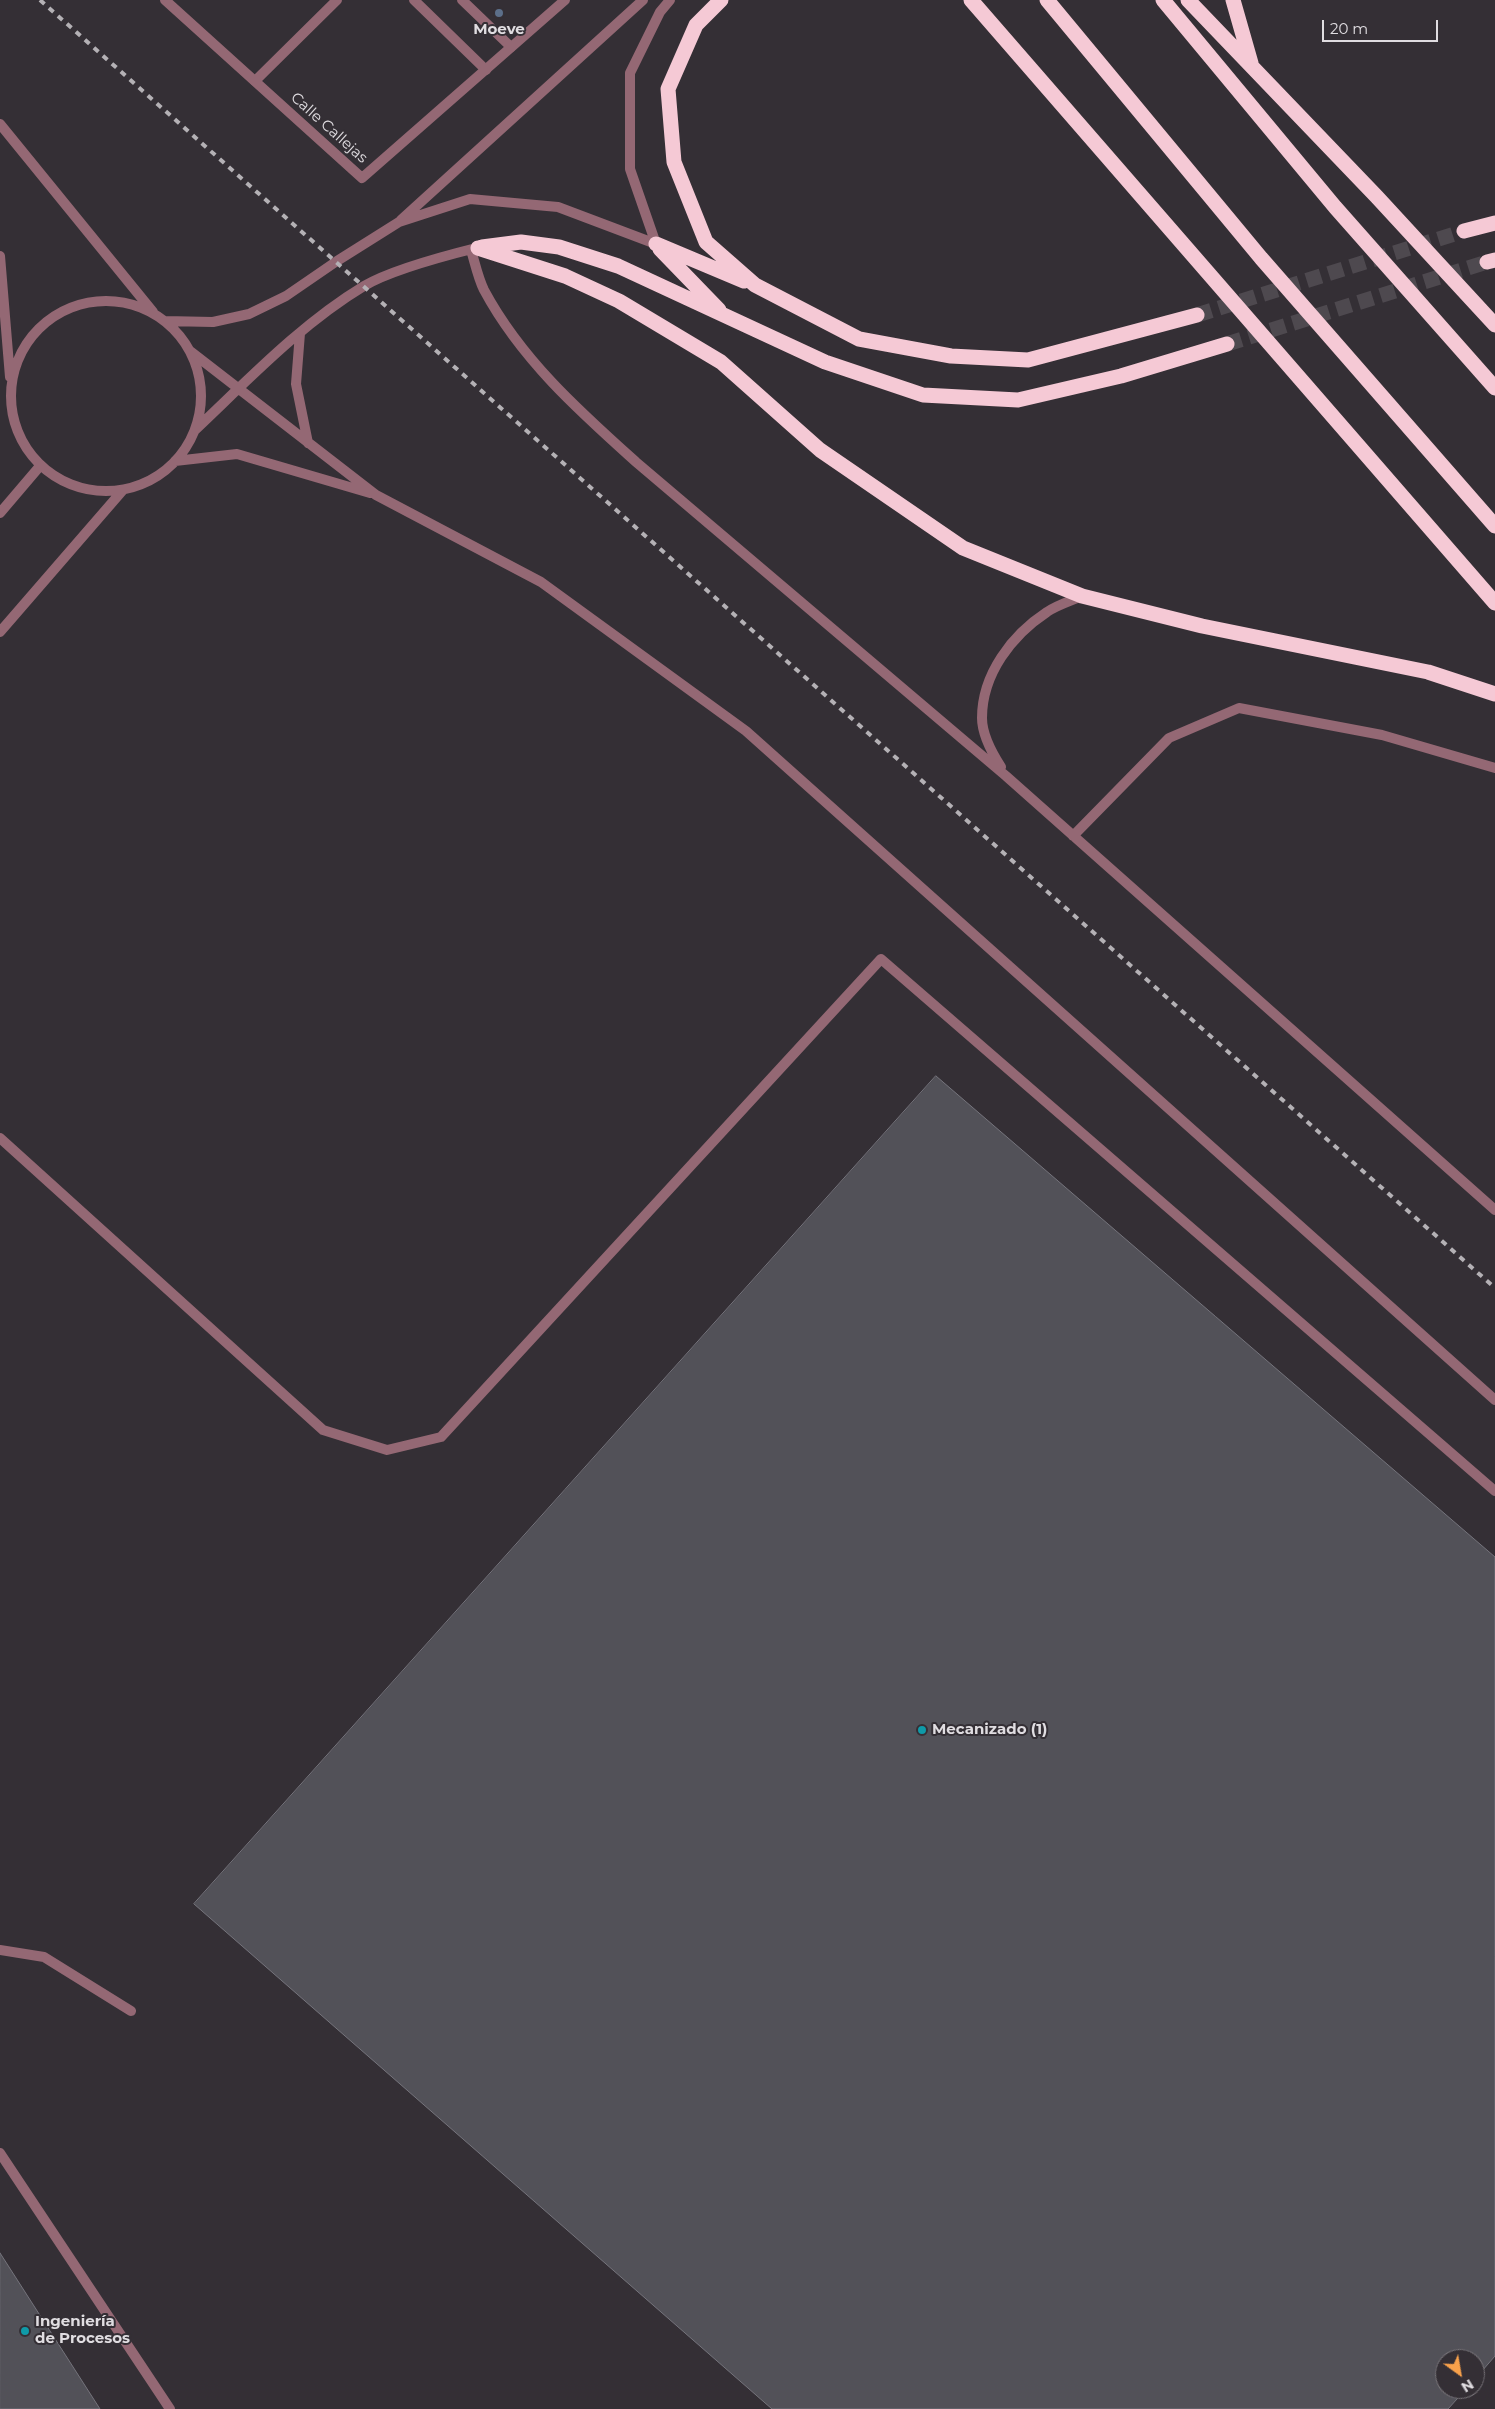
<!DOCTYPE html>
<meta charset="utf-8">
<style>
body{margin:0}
#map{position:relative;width:1495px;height:2409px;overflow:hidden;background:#342f35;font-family:Montserrat,sans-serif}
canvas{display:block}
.north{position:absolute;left:1435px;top:2349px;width:50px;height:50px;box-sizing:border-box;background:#342f35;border:1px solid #79757a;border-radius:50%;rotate:148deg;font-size:14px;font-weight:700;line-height:20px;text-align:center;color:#e0dde1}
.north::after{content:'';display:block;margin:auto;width:18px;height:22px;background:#f8a14b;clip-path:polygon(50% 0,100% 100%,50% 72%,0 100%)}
.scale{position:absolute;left:1322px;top:20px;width:116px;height:22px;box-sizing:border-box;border:2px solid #e0dde1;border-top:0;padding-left:6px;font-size:15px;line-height:18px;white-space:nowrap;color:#e0dde1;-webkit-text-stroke:4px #342f35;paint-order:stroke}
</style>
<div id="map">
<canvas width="1495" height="2409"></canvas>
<div class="north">N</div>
<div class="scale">20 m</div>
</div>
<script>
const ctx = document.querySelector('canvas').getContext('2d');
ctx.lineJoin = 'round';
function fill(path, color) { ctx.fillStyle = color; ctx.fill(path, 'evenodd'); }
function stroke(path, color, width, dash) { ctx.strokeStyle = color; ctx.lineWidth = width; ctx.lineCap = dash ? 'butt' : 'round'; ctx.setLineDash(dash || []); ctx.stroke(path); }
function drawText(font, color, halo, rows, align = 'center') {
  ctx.font = font + ' Montserrat,sans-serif'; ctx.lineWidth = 4; ctx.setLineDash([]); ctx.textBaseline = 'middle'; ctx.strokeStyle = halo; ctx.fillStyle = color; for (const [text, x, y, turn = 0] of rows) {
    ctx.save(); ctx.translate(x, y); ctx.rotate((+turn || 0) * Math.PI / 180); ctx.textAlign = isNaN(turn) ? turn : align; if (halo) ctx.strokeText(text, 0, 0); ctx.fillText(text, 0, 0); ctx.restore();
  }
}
const building = new Path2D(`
 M 936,1076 L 1495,1557 L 1495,2356 L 1475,2379 L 1475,2359 L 1445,2359 L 1445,2389 L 1466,2389 L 1448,2409 L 772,2409 L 194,1904 Z
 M 0,2253 L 100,2409 L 0,2409 Z`);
fill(building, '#525158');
stroke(building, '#75747c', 1);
stroke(new Path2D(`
 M 1197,315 L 1464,231
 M 1227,344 L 1487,262`), '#4e494f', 15, [15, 8]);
stroke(new Path2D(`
 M 414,0 L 486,70
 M 462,0 L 511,47
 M 255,81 L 337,0
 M 0,124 L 153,312
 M 401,220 L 643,0
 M 656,244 L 630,169 L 630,73 L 660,12 L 670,0
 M 471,250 C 475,263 478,278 484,290 C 521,359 578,410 636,462 L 1006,776 L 1495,1210
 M 0,256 L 10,377
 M11 396a95 95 0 1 1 190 0a95 95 0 1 1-190 0Z
 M 165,321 L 213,322 L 249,314 L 286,296 L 337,261 L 399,222 L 470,199 L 558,207 L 656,244
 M 300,333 L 296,384 L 308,443
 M 190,351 L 376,495 L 541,582 L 746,731 L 1495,1400
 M 195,430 C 248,380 301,324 364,286 C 391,270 444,256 476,248
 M 175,461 L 237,454 L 370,493
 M 0,513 L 40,466
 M 0,632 L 123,490
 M 1001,767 C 992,753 982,735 982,718 C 982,674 1012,635 1047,612 C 1057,605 1071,601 1082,596
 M 1073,836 L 1169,738 L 1239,708 L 1382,735 L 1495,768
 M 0,1138 L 323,1430 L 387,1450 L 441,1437 L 881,959 L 1495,1491
 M 0,1950 L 44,1957 L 131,2011
 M 0,2153 L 170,2409`), '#946874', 10);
stroke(new Path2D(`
 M 165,0 L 362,178 L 565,0`), '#946874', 10);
stroke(new Path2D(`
 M 721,0 L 696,25 L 668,89 L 674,162 L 706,242 L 755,285 L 859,339 L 951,356 L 1028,360 L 1197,315
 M 971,0 L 1495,603
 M 1047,0 L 1261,258 L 1495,526
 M 1163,0 L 1335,207 L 1495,388
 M 1188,0 L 1377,197 L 1495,325
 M 1233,0 L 1251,63
 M 1464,231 L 1495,223
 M 656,244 L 744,281
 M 482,247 L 521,242 L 559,247 L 618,266 L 825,362 L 923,395 L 1018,400 L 1121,376 L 1227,344
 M 478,248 L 565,276 L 619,301 L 721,362 L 820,450 L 963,548 L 1082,596 L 1202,626 L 1428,672 L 1495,694
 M 660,249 L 719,310
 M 1487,262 L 1495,260`), '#f5c9d5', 15);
stroke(new Path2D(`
 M 40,0 L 1495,1288`), '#b4b1b5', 4, [6, 6]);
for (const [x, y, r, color] of [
 [499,13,5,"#5c6f8a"],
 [922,1730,5,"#0f9aa8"],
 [25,2331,5,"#0f9aa8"]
]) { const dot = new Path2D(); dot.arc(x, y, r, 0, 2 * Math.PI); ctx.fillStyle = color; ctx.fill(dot); stroke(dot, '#342f35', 2); }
drawText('bold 15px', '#e0dde1', '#342f35', [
 ["Moeve",499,30,"center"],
 ["Mecanizado (1)",932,1730],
 ["Ingeniería",35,2322],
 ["de Procesos",35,2339]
], 'left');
drawText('15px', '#e0dde1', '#342f35', [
 ["Calle Callejas",329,128,42]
]);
</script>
